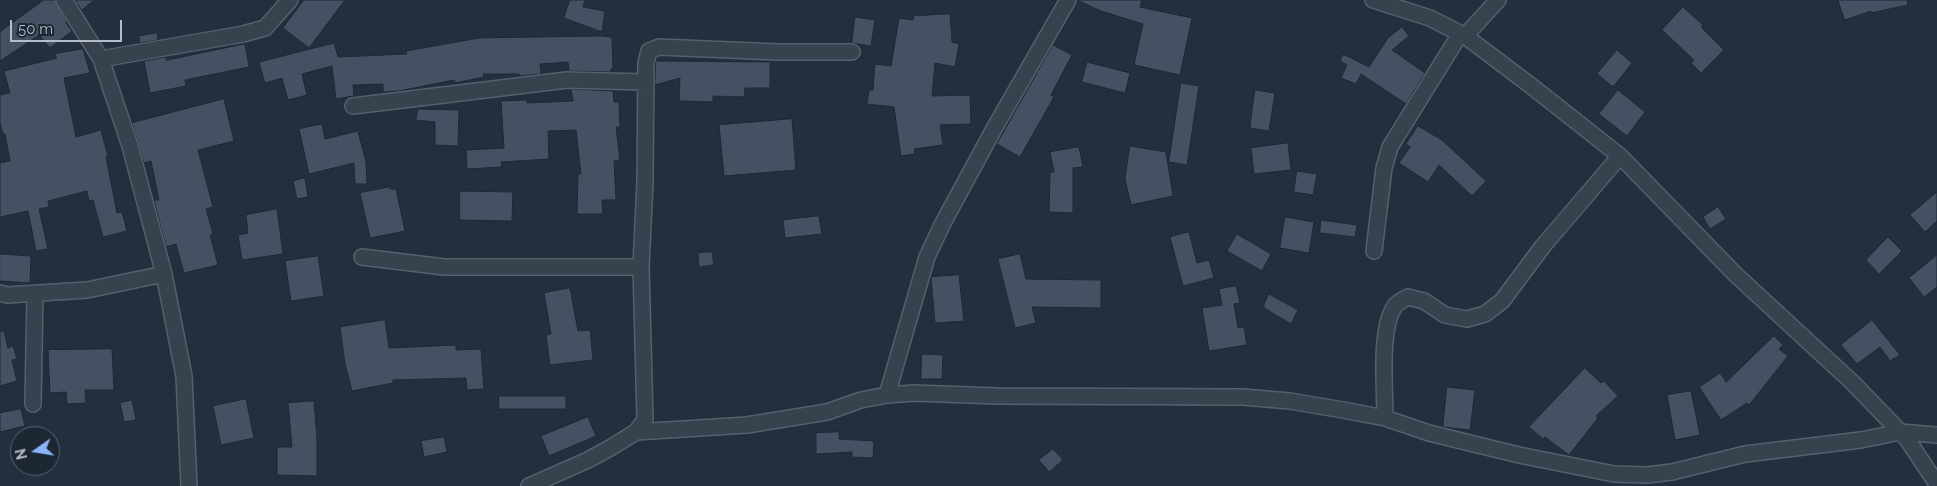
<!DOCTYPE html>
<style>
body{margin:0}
#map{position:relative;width:1937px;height:486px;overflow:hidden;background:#242f3e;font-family:Raleway,sans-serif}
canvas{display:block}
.north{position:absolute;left:10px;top:426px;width:50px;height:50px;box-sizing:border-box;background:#1d2633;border:1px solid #59626f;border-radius:50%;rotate:257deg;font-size:14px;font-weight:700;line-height:20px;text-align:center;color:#b4bcc9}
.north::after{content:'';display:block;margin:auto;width:18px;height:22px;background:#8ab4f8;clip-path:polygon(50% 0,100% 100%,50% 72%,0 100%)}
.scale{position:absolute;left:10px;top:20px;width:112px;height:22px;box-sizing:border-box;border:2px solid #b4bcc9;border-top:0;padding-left:6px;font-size:15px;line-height:18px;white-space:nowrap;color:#b4bcc9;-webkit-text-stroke:4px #1d2633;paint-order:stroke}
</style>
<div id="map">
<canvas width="1937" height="486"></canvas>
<div class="north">N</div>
<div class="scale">50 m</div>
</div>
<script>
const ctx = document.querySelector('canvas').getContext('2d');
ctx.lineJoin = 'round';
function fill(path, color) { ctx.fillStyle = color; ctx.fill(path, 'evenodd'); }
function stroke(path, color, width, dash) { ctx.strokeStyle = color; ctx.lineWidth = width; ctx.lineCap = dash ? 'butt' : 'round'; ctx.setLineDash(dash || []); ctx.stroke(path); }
const building = new Path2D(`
 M 44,0 L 55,0 L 67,22 L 66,23 L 72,31 L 50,48 L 39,35 L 0,61 L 0,32 Z
 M 75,0 L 94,0 L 82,10 Z
 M 304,0 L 345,0 L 309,48 L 283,28 Z
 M 570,0 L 585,0 L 583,7 L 605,11 L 602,32 L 564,18 Z
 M 1077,0 L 1142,0 L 1140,7 L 1192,18 L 1180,75 L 1134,65 L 1143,24 L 1101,11 Z
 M 1838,0 L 1907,0 L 1908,5 L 1871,13 L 1871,11 L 1845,20 Z
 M 1683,7 L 1703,25 L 1701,27 L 1724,50 L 1701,73 L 1691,63 L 1694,60 L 1662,30 Z
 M 950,14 L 952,42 L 959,44 L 955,67 L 935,63 L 932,96 L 970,95 L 971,124 L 940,125 L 943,145 L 914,149 L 915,154 L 901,156 L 894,107 L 867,104 L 869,90 L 873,90 L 875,64 L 891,66 L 899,18 L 913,20 L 914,16 Z
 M 855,17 L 875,20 L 871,46 L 852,43 Z
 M 1402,27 L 1409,36 L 1392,50 L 1425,73 L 1406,104 L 1361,74 L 1356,84 L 1341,78 L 1347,65 L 1340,61 L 1343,54 L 1369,67 L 1388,38 Z
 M 157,33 L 158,40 L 140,43 L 139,36 Z
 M 601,36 L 612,37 L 613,69 L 611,69 L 611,72 L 569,71 L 568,62 L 540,64 L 541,74 L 519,76 L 519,74 L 483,74 L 484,77 L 455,83 L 454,80 L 399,91 L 383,92 L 383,84 L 353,85 L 354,96 L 336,99 L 332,66 L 302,74 L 307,95 L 288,100 L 282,78 L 265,83 L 259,62 L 334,43 L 338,57 L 407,54 L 406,51 L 479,38 Z
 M 245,44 L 249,67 L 185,80 L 186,86 L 150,93 L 144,61 L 166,57 L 166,60 Z
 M 1053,45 L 1072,55 L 1051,95 L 1054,97 L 1020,157 L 997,144 Z
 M 83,49 L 90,73 L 64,78 L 76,137 L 101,130 L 108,157 L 106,157 L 117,213 L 122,212 L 127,231 L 103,237 L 93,200 L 89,201 L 87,191 L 48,201 L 49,207 L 39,209 L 48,249 L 36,251 L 28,211 L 0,217 L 0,163 L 10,161 L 5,134 L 3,134 L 0,123 L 0,95 L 10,93 L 4,71 L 57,58 L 54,54 Z
 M 1617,50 L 1632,63 L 1613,87 L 1597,74 Z
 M 656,61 L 770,62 L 770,88 L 745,88 L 744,97 L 713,96 L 713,102 L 679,101 L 680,78 L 655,85 Z
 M 1087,62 L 1130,73 L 1125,93 L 1082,82 Z
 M 1181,83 L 1199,86 L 1187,165 L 1169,162 Z
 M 571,89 L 613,91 L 614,102 L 619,102 L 620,127 L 616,127 L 620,160 L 614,161 L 616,200 L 602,200 L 603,214 L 577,214 L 578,174 L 581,174 L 576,130 L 548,131 L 549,159 L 501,162 L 502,167 L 467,169 L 466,150 L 504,148 L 501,101 L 527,100 L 527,103 L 573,101 Z
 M 1255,90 L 1275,93 L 1269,131 L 1250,128 Z
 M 1618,90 L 1645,112 L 1627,136 L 1599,114 Z
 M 224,99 L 234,141 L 198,150 L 213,207 L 206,209 L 213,234 L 210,235 L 218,265 L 184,273 L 176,244 L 166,247 L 154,200 L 159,200 L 151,161 L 144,163 L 132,123 Z
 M 418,109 L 459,110 L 458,146 L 435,145 L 435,122 L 416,120 Z
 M 792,119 L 796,170 L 724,176 L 719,125 Z
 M 322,124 L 325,139 L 358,131 L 366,162 L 367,184 L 355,184 L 354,163 L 309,174 L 299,129 Z
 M 1418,126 L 1442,140 L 1486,181 L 1472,196 L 1439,165 L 1428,182 L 1399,163 L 1410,147 L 1406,144 Z
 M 1288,143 L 1291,170 L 1254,174 L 1251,148 Z
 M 1130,146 L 1166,152 L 1173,196 L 1131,205 L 1125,179 Z
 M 1079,147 L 1083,167 L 1073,168 L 1073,213 L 1049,212 L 1050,172 L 1054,172 L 1050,152 Z
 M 1297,171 L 1317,174 L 1313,195 L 1294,192 Z
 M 305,178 L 308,197 L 297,199 L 293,181 Z
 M 390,187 L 390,189 L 396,189 L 405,231 L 370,238 L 360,193 Z
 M 460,191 L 513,192 L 512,221 L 460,220 Z
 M 1937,192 L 1937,221 L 1925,232 L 1910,215 Z
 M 1718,207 L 1726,219 L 1710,229 L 1703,217 Z
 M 277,209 L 283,254 L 242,260 L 238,235 L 248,233 L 246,215 Z
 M 819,216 L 822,234 L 785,238 L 783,220 Z
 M 1285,217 L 1314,222 L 1309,253 L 1280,248 Z
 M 1321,220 L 1357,225 L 1355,237 L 1320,233 Z
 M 1189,232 L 1197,263 L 1209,260 L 1214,278 L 1183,286 L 1170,237 Z
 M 1237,234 L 1271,254 L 1262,271 L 1227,251 Z
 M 1888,237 L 1902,251 L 1879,274 L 1866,260 Z
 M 712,252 L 714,265 L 699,267 L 698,253 Z
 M 0,254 L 31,256 L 30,283 L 0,281 Z
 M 1020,254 L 1026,279 L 1101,280 L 1101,308 L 1032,307 L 1036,323 L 1015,328 L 998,259 Z
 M 1937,255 L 1937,287 L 1924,297 L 1909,278 Z
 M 318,256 L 324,296 L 291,301 L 285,261 Z
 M 959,275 L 964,321 L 935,323 L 931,277 Z
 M 1236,286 L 1240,303 L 1234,304 L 1238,328 L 1244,327 L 1247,345 L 1209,351 L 1202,308 L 1222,305 L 1219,289 Z
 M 570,288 L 578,331 L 590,330 L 593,360 L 550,365 L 546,335 L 551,334 L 544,293 Z
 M 1269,294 L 1298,310 L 1291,324 L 1264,308 L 1264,304 Z
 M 385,320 L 389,348 L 456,345 L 456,350 L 481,349 L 484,389 L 467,390 L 466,378 L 393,380 L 393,383 L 352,391 L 345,364 L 340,327 Z
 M 1872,320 L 1900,355 L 1890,361 L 1880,347 L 1857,364 L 1841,345 Z
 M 4,331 L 8,348 L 13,346 L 17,359 L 12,360 L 17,381 L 0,386 L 0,332 Z
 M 1774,336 L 1783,345 L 1779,349 L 1788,356 L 1749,405 L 1747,403 L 1721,420 L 1699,387 L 1720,373 L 1726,382 Z
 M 112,349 L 114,390 L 85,390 L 86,403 L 67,404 L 66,392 L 50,393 L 48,350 Z
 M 922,354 L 943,355 L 942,379 L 921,379 Z
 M 1585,368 L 1601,383 L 1604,381 L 1618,396 L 1596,416 L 1598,418 L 1569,455 L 1545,437 L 1543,439 L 1529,427 Z
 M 1447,387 L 1475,390 L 1470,430 L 1443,427 Z
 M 1691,391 L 1700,435 L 1675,440 L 1667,395 Z
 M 499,396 L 566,396 L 566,409 L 499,409 Z
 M 246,399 L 254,438 L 221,445 L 213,406 Z
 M 132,400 L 136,420 L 124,422 L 120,403 Z
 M 314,401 L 317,438 L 317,476 L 277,475 L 277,447 L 292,447 L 288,403 Z
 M 21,409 L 25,426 L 0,432 L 0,413 Z
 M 588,417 L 596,436 L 549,456 L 541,436 Z
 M 839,432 L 839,439 L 874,441 L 873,458 L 852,457 L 852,452 L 816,454 L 816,433 Z
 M 444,437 L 447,452 L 424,457 L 421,441 Z
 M 1053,449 L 1063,460 L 1049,472 L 1039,460 Z`);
fill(building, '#455162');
stroke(building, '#1f2835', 1);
const minor = new Path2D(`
 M 64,0 L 101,59 L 130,146 L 164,274 L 184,376 L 189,486
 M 1373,0 L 1430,18 L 1465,36 L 1530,85 L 1620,156 L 1736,275 L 1853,383 L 1907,439 L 1937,484
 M 1465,36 L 1498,0
 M 101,59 L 243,34 L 265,28 L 290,0
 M 353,106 L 567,80 L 645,82
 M 1374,251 L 1384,168 L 1390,147 L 1460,34
 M 362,257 L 444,267 L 641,267
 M 0,293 L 7,295 L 87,290 L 164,274
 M 887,395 L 927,257 L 943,223 L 995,127 L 1068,0
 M 33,404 L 35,293
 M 1385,418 C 1385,390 1379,328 1395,306 C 1398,302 1404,299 1408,297 L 1424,301 L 1445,315 L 1467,319 L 1485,314 L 1502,301 L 1543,246 L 1620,156
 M 636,432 L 747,425 L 827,412 L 861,400 L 887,395 L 914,393 L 997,396 L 1243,397 L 1290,401 L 1343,410 L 1385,418 L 1429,433 L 1519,455 L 1614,474 L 1647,475 L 1672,472 L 1745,454 L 1861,440 L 1900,432 L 1937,435
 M 529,486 L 588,460 L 610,448 L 636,432 L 645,420 L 641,267 L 645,182 L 646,63 L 649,51 L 659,47 L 778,52 L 852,52`);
stroke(minor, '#565f6c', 18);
stroke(minor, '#38414e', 15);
</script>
